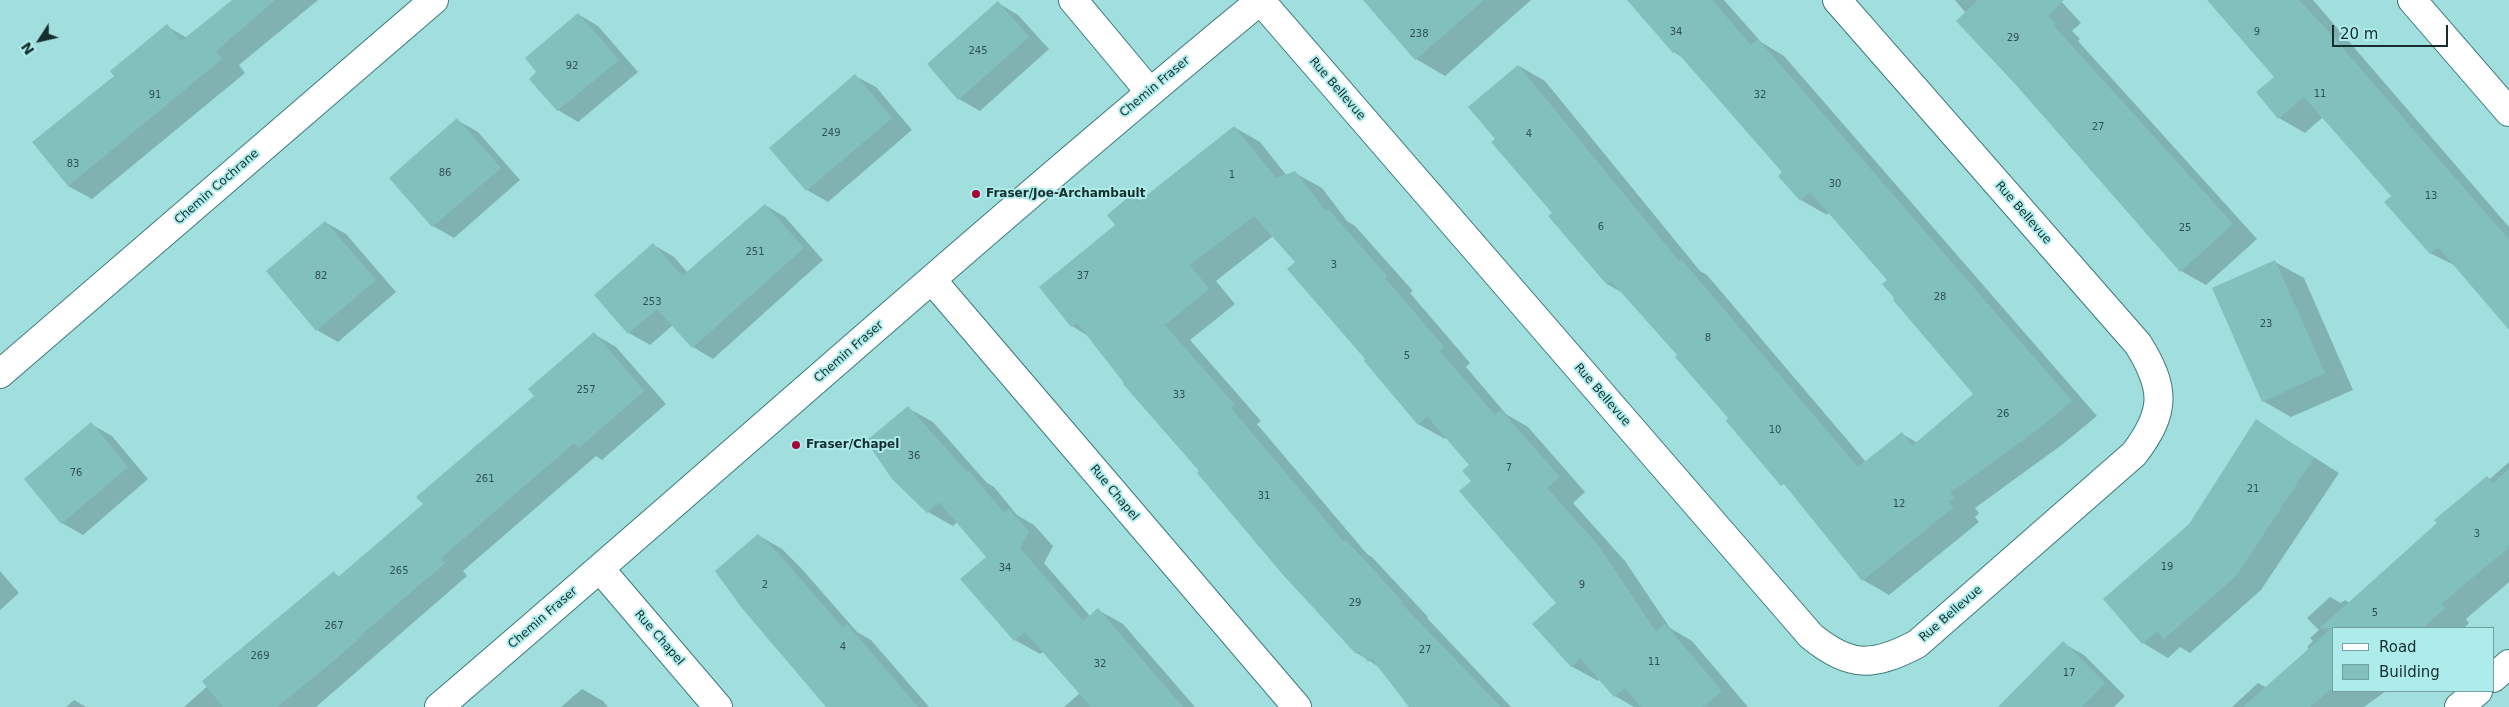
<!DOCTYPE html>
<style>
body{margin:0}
#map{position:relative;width:2509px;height:707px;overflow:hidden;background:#a1dfde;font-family:"DejaVu Sans",sans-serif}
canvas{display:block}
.legend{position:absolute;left:2332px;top:627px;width:162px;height:65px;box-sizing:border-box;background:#adeceb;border:1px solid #70a09f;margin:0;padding:6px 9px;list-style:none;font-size:15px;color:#142e2d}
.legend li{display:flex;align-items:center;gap:10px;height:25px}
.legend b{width:25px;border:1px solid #70a09f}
.north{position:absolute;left:15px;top:15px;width:50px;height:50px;-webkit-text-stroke:4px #adeceb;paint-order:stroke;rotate:235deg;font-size:14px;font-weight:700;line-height:20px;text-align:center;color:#142e2d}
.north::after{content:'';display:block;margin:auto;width:18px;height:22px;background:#142e2d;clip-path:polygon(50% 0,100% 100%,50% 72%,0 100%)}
.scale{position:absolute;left:2332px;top:25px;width:116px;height:22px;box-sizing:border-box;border:2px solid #142e2d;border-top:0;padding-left:6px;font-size:15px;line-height:18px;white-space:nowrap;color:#142e2d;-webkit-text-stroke:4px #adeceb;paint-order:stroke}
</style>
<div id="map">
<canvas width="2509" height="707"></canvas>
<ul class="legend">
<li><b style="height:6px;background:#fff"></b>Road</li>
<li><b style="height:14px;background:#82c0be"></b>Building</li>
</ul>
<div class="north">N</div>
<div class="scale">20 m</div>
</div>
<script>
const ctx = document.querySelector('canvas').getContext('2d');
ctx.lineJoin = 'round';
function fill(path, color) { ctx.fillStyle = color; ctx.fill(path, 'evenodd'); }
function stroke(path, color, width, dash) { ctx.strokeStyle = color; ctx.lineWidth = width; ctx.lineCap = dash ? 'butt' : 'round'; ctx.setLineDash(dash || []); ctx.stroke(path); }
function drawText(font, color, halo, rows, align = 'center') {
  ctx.font = font + ' "DejaVu Sans",sans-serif'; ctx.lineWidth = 4; ctx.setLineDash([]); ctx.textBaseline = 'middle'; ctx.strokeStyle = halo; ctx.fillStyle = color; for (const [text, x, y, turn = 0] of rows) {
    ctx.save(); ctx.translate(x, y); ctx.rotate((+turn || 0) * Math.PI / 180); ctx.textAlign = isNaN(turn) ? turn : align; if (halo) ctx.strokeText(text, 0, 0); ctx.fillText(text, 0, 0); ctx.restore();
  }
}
fill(new Path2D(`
 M 233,0 L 318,0 L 239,65 L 245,73 L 92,199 L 68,186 L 116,76 L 167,26 L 187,38 Z
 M 1383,0 L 1531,0 L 1445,76 L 1416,59 L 1372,9 Z
 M 1630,0 L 1724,0 L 1761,42 L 1784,56 L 2097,416 L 2063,444 L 1975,508 L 1979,513 L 1975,517 L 1979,522 L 1889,595 L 1863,580 L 1678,355 L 1623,293 L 1607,284 L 1497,139 L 1519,66 L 1545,81 L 1700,271 L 1707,275 L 1866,462 L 1902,434 L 1918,443 L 1975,395 L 1889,280 L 1829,212 L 1827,215 L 1801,200 L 1783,173 L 1683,58 L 1674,52 Z
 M 1955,0 L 2060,0 L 2081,23 L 2072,31 L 2080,39 L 2078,41 L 2257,239 L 2206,285 L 2181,271 Z
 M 2210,0 L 2313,0 L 2509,227 L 2509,328 L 2458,267 L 2430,253 L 2392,196 L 2323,117 L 2305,133 L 2279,118 L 2275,77 Z
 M 998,3 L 1018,15 L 1049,49 L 980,111 L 959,99 L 928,64 Z
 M 578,14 L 598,26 L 638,72 L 578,122 L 558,110 L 538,72 Z
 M 855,76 L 876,87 L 912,130 L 828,202 L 807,190 Z
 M 457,120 L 478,132 L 520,180 L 454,238 L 433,226 L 391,178 Z
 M 1234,127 L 1260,142 L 1287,176 L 1295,173 L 1322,188 L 1347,221 L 1355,226 L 1413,291 L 1410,293 L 1470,363 L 1466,367 L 1506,414 L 1528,427 L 1585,492 L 1573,503 L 1625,561 L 1670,628 L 1692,641 L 1748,707 L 1634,707 L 1615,696 L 1600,679 L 1598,681 L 1571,666 L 1558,603 L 1472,481 L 1471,465 L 1447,437 L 1445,439 L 1418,424 L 1367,359 L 1296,262 L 1273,236 L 1216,281 L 1235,304 L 1190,340 L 1261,421 L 1257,424 L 1367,554 L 1372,557 L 1428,617 L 1427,618 L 1511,707 L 1411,707 L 1379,667 L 1357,653 L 1088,336 L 1072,326 L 1040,288 L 1117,225 L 1132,196 L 1141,201 Z
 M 765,205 L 785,217 L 823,260 L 713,359 L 693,347 L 673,325 L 650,345 L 629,333 L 654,245 L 674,257 L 688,273 Z
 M 325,222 L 346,234 L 396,292 L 338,342 L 317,330 Z
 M 2275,262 L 2304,278 L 2353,390 L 2291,417 L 2263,401 Z
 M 594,334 L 616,347 L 666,404 L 602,460 L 596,456 L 463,571 L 467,576 L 316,707 L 184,707 L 334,573 L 340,577 L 425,505 L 536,396 Z
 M 908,408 L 933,422 L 987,483 L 994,487 L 1017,515 L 1034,525 L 1053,546 L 1044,563 L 1090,616 L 1098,610 L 1123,624 L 1195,707 L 1064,707 L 1080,693 L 1043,652 L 1040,654 L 1015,640 L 962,579 L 987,557 L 957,522 L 953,526 L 928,512 Z
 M 2257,421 L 2339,473 L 2261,590 L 2190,653 L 2180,647 L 2168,658 L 2143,643 L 2105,600 L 2190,524 Z
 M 91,424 L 112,436 L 148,479 L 83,535 L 62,523 Z
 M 2509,462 L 2509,582 L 2466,619 L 2469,623 L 2464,628 L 2333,628 L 2333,691 L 2386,691 L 2364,707 L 2232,707 L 2258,683 L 2267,688 L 2310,650 L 2307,647 L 2313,641 L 2310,638 L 2319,630 L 2307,618 L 2330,597 L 2341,603 L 2345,600 L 2350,603 L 2487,477 L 2490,479 Z
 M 758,535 L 782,549 L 801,568 L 857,632 L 871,640 L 929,707 L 827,707 Z
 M 0,571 L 19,593 L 0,610 Z
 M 2063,643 L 2084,655 L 2125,696 L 2114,707 L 2007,707 Z
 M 582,689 L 603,701 L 608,707 L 561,707 Z
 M 74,700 L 86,707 L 66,707 Z`), '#0003');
fill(new Path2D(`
 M 232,0 L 275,0 L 216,51 L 222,59 L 68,186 L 32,142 L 114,76 L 110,71 L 167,24 L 181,41 Z
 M 1363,0 L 1484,0 L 1415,60 Z
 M 1627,0 L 1712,0 L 1751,45 L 1758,39 L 2072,401 L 2037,430 L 1950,493 L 1954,498 L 1949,501 L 1954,507 L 1862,581 L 1784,484 L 1781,486 L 1726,421 L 1728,418 L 1675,357 L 1677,355 L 1611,281 L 1607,285 L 1548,216 L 1552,213 L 1491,142 L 1495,139 L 1468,107 L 1518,65 L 1679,261 L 1681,259 L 1858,467 L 1902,432 L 1912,446 L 1973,394 L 1893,300 L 1894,298 L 1882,284 L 1887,280 L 1810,192 L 1800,201 L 1778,176 L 1782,172 L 1676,51 L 1673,53 Z
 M 1978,0 L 2064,0 L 2048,16 L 2056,24 L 2054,26 L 2233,224 L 2180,272 L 2016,85 L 1956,21 Z
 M 2207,0 L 2299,0 L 2327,30 L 2509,240 L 2509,330 L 2438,247 L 2430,254 L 2384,202 L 2391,196 L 2304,97 L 2278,119 L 2256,92 L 2274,77 Z
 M 998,1 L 1029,37 L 958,100 L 927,64 Z
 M 578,13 L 619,60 L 557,111 L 529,79 L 536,72 L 525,58 Z
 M 855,74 L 892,118 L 806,191 L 769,148 Z
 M 457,118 L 501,168 L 432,227 L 389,178 Z
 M 1234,126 L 1276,178 L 1295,171 L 1326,211 L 1328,209 L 1387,276 L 1385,278 L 1444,347 L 1440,351 L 1495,415 L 1501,410 L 1560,477 L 1547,488 L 1598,545 L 1656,632 L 1665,624 L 1722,691 L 1703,707 L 1641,707 L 1625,688 L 1614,697 L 1580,658 L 1571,667 L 1532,624 L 1556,603 L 1459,491 L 1471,481 L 1462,471 L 1469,465 L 1427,416 L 1418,425 L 1364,361 L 1365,359 L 1287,269 L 1295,262 L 1254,216 L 1190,265 L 1209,289 L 1165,325 L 1235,405 L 1231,408 L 1344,542 L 1346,540 L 1402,601 L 1401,603 L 1501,707 L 1409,707 L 1372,659 L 1368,662 L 1359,651 L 1356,654 L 1284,576 L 1197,473 L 1199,471 L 1123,384 L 1124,383 L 1077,323 L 1071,327 L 1039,287 L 1115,225 L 1107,215 L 1132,194 L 1138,202 Z
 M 765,204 L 804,248 L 692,348 L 657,309 L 628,334 L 594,295 L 653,243 L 682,276 Z
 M 325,221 L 376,280 L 316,331 L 266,271 Z
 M 2275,260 L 2325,373 L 2262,402 L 2212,288 Z
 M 594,332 L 644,391 L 579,448 L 574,443 L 441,558 L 445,563 L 361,635 L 362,636 L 330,664 L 277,707 L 223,707 L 202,681 L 334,571 L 338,577 L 423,504 L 416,497 L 534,396 L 528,389 Z
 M 908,406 L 967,472 L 969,471 L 1004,513 L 1009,509 L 1029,531 L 1020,548 L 1083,621 L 1098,608 L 1183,707 L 1091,707 L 1025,632 L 1014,641 L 960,579 L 986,557 L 939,502 L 927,513 L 892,479 L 866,441 Z
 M 2256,419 L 2314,458 L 2236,576 L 2164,639 L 2157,631 L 2142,644 L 2103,599 L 2189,524 Z
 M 91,422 L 128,467 L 61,524 L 24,479 Z
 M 2509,469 L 2509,547 L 2441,604 L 2445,608 L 2423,628 L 2333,628 L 2333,687 L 2310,707 L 2243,707 L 2332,628 L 2320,628 L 2437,523 L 2434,520 L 2487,476 L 2493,483 Z
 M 758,534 L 778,553 L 843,628 L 847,624 L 918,707 L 826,707 L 741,607 L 715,571 Z
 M 2063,641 L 2105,683 L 2082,707 L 1998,707 Z`), '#82c0be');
const minor = new Path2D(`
 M 1073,0 L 1149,91
 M 1260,0 L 1811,636 C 1850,668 1873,667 1917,644 L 2134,454 C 2166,412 2166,389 2138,344 L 1837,0
 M 2412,0 L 2509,112
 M 932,280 L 1297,707
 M 0,374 L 434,0
 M 601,570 L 718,707
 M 2493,678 L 2509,664
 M 439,707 C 714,472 982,230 1261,0
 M 2459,707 L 2478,691`);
stroke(minor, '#3d7a7a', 30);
stroke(minor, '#fff', 28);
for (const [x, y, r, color] of [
 [976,194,5,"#a30636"],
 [796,445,5,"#a30636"]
]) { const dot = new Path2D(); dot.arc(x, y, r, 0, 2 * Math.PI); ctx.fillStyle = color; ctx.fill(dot); stroke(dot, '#adeceb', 2); }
drawText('10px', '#305251', null, [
 ["34",1676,32],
 ["9",2257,32],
 ["238",1419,34],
 ["29",2013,38],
 ["245",978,51],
 ["92",572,66],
 ["11",2320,94],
 ["91",155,95],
 ["32",1760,95],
 ["27",2098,127],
 ["249",831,133],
 ["4",1529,134],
 ["83",73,164],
 ["86",445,173],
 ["1",1232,175],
 ["30",1835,184],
 ["13",2431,196],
 ["6",1601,227],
 ["25",2185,228],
 ["251",755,252],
 ["3",1334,265],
 ["82",321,276],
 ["37",1083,276],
 ["28",1940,297],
 ["253",652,302],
 ["23",2266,324],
 ["8",1708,338],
 ["5",1407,356],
 ["257",586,390],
 ["33",1179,395],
 ["26",2003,414],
 ["10",1775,430],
 ["36",914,456],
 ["7",1509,468],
 ["76",76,473],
 ["261",485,479],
 ["21",2253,489],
 ["31",1264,496],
 ["12",1899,504],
 ["3",2477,534],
 ["19",2167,567],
 ["34",1005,568],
 ["265",399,571],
 ["2",765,585],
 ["9",1582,585],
 ["29",1355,603],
 ["5",2375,613],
 ["267",334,626],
 ["4",843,647],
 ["27",1425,650],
 ["269",260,656],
 ["11",1654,662],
 ["32",1100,664],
 ["17",2069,673]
]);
drawText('12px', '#142e2d', '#adeceb', [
 ["Chemin Fraser",1155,87,-40],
 ["Rue Bellevue",1337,89,49],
 ["Chemin Cochrane",217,187,-41],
 ["Rue Bellevue",2023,213,49],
 ["Chemin Fraser",849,352,-41],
 ["Rue Bellevue",1602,395,49],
 ["Rue Chapel",1114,493,50],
 ["Rue Bellevue",1951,614,-41],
 ["Chemin Fraser",543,618,-41],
 ["Rue Chapel",659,638,49]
]);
drawText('bold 12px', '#142e2d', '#adeceb', [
 ["Fraser/Joe-Archambault",986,194],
 ["Fraser/Chapel",806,445]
], 'left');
</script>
